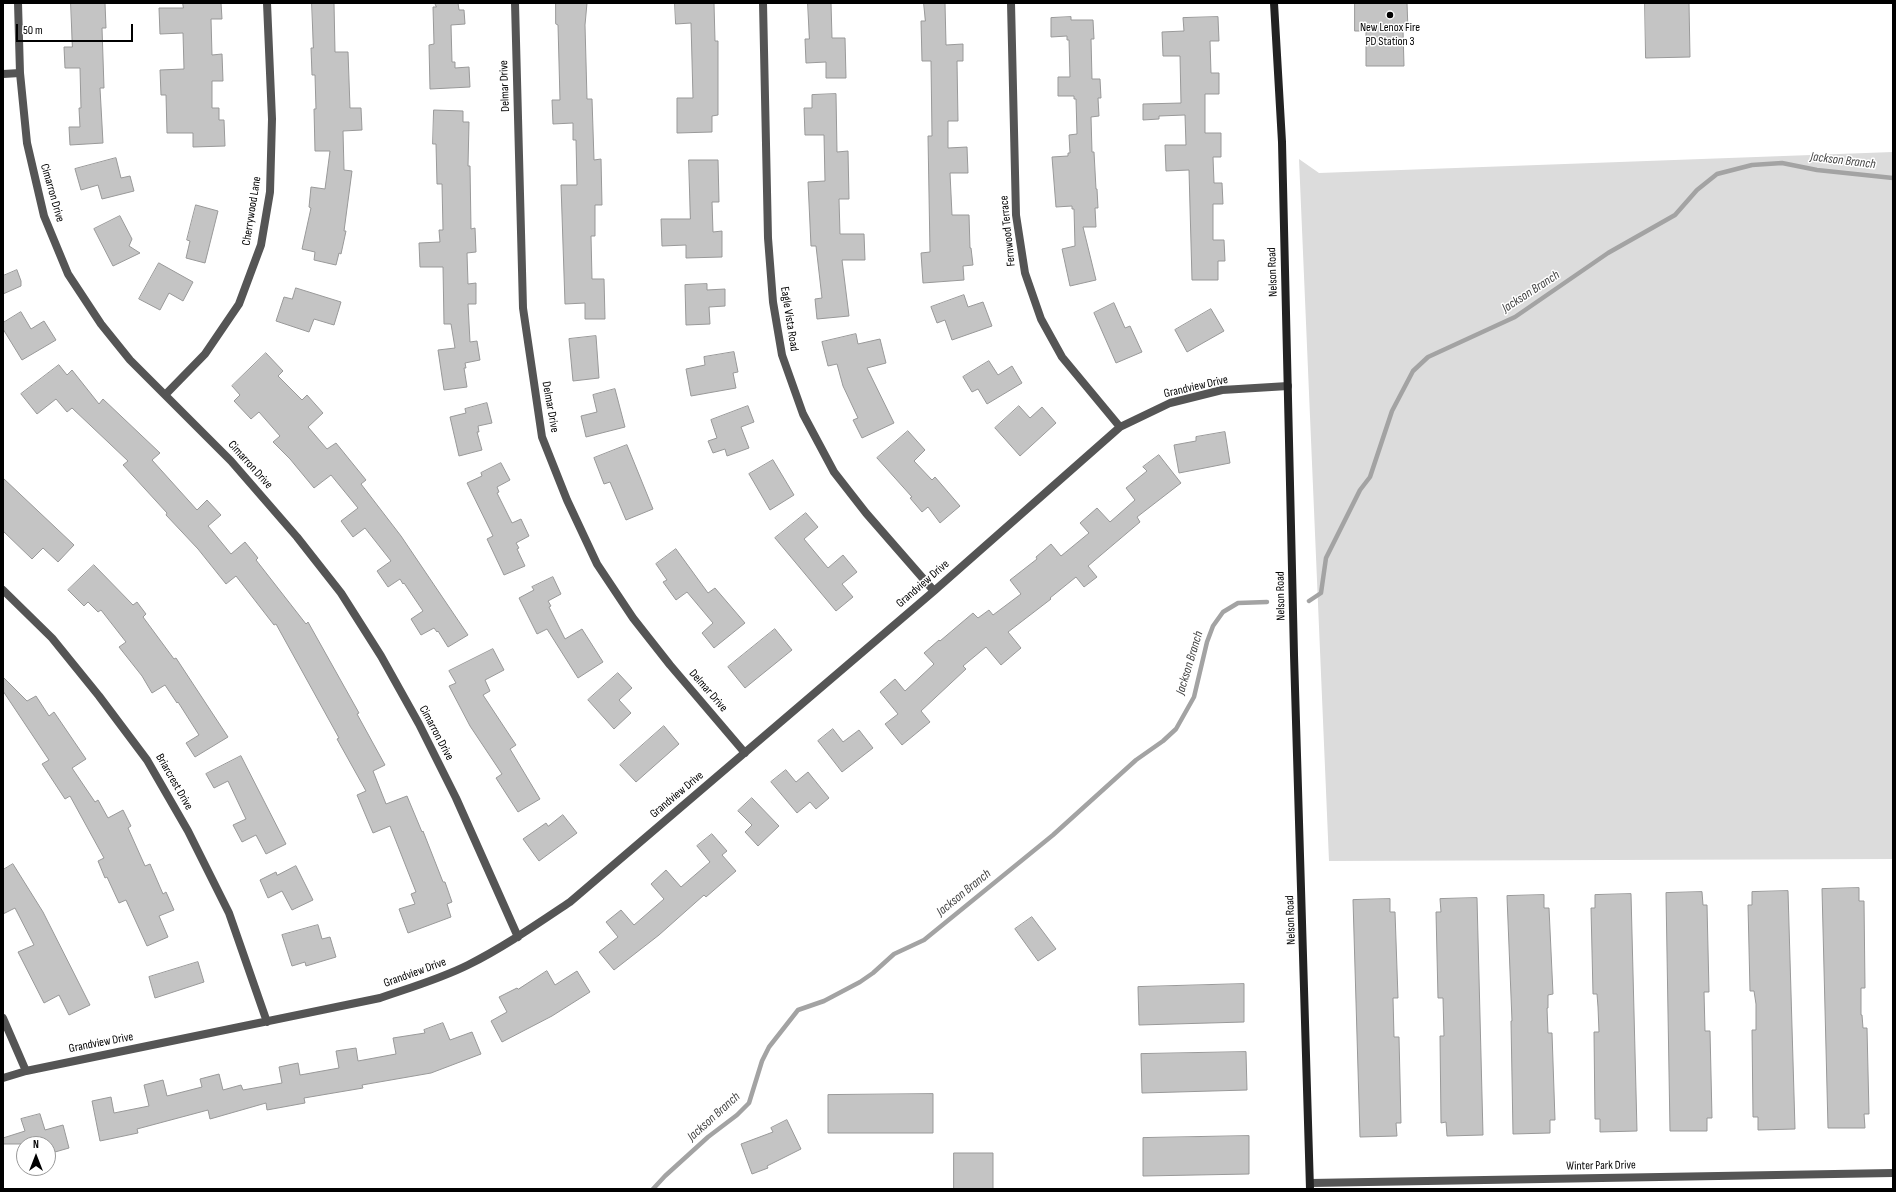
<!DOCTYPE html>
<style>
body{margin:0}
#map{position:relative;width:1896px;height:1192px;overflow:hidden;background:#fff;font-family:"Sofia Sans Condensed",sans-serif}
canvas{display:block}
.frame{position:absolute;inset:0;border:4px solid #000;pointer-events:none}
.north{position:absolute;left:16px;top:1136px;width:40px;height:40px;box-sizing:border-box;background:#fff;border:1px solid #999;border-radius:50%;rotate:0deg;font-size:11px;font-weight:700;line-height:16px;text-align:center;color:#000}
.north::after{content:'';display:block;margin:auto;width:14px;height:18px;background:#000;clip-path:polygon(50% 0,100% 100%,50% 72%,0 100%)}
.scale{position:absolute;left:16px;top:24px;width:117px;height:18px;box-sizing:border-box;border:2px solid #000;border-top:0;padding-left:5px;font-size:12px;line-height:14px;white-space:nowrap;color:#000;-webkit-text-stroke:3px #fff;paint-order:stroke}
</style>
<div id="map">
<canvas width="1896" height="1192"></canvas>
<div class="frame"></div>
<div class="north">N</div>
<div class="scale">50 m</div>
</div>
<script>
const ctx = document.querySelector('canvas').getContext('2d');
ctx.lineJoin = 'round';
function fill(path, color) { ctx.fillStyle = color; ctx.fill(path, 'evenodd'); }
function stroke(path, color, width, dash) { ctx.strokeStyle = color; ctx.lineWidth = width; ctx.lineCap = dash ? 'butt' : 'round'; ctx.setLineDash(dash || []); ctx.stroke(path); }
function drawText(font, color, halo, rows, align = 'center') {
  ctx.font = font + ' "Sofia Sans Condensed",sans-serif'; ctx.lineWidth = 3; ctx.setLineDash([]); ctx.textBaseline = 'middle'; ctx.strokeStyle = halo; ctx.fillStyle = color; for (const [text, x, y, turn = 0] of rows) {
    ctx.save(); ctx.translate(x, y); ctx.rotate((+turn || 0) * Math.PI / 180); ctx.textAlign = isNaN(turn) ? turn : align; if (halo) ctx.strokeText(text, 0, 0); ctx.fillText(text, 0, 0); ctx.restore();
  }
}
fill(new Path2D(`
 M 1893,152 L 1893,859 L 1329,861 L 1299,159 L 1319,173 Z`), '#dcdcdc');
stroke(new Path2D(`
 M 1309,601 L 1321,593 L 1326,558 L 1360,490 L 1370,477 L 1392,411 L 1413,371 L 1428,357 L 1515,317 L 1608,253 L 1675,215 L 1697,190 L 1717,174 L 1752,165 L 1782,163 L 1817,170 L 1893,178
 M 653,1189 L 665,1176 L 708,1137 L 737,1115 L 749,1103 L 762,1061 L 769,1047 L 798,1010 L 824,1001 L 860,982 L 873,973 L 894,954 L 924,940 L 1053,835 L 1136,760 L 1163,741 L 1176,729 L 1194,697 L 1207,642 L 1213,626 L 1223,612 L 1238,603 L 1267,602`), '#a3a3a3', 4.5);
const building = new Path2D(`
 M 71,3 L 105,3 L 106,28 L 102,28 L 104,88 L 100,88 L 103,143 L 70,145 L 69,127 L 80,127 L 79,108 L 81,108 L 80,68 L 65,68 L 64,47 L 72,47 Z
 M 183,3 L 221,3 L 222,19 L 211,19 L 212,55 L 222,54 L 223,81 L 212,81 L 212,108 L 219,108 L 219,120 L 224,120 L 225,146 L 193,147 L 193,133 L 167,133 L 166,95 L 161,95 L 160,70 L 184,69 L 183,33 L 160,34 L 159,8 L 183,8 Z
 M 312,3 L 334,3 L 335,52 L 348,52 L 350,108 L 361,108 L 362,130 L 343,131 L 344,170 L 352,171 L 344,231 L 346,231 L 341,254 L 339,253 L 336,265 L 314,260 L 315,252 L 302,249 L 311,208 L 309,207 L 311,187 L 325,189 L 330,151 L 315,151 L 314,109 L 316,109 L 315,75 L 312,75 L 311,48 L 313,48 Z
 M 435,3 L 458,3 L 459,10 L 464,10 L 465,24 L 451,25 L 452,62 L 455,62 L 455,68 L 469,67 L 470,87 L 430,89 L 429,45 L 434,44 L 433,7 L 436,7 Z
 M 556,3 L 587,3 L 585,25 L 587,99 L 592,99 L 594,160 L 601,159 L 602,205 L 595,205 L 595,236 L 591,236 L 592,279 L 604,279 L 605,319 L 585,319 L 585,303 L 565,304 L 561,185 L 577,185 L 576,140 L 573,140 L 573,123 L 553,124 L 552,100 L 560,100 L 558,25 L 556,24 Z
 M 675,3 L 714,3 L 715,41 L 718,41 L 718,115 L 712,116 L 712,132 L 677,133 L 677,98 L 693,98 L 691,23 L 676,24 Z
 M 808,3 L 831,3 L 832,38 L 845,38 L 846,78 L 826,78 L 826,62 L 806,63 L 805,39 L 809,39 Z
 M 924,3 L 945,3 L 946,45 L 963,44 L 963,61 L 957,61 L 958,121 L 948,121 L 948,148 L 967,147 L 968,173 L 950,173 L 952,215 L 969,215 L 970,248 L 971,248 L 973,265 L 963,266 L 964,280 L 923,283 L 921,253 L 930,252 L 928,136 L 932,136 L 931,61 L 922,61 L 921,21 L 925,21 Z
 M 1355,3 L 1407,3 L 1408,30 L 1403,30 L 1404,66 L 1366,66 L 1366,31 L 1355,31 Z
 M 1645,3 L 1689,3 L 1690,57 L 1646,58 Z
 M 1071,17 L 1071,20 L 1093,20 L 1094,39 L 1091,39 L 1092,79 L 1100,79 L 1101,98 L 1098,98 L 1099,116 L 1091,117 L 1092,152 L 1094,152 L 1096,189 L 1097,189 L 1098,208 L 1095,208 L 1096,227 L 1083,227 L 1096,280 L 1070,286 L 1062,249 L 1075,246 L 1074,209 L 1072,209 L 1072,206 L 1056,207 L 1052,157 L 1068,156 L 1068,153 L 1070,153 L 1069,135 L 1077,134 L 1076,99 L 1074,99 L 1074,96 L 1058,96 L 1058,77 L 1070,77 L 1069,40 L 1067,40 L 1067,36 L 1051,37 L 1051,18 Z
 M 1218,17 L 1219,41 L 1210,41 L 1211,73 L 1219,73 L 1219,94 L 1205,94 L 1205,133 L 1221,133 L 1221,157 L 1213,157 L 1214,183 L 1222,183 L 1223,204 L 1213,204 L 1213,240 L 1224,240 L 1225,261 L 1218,261 L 1218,280 L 1192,280 L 1189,170 L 1166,171 L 1165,145 L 1186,145 L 1185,115 L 1159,116 L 1159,119 L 1143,120 L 1143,104 L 1181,103 L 1180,56 L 1163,56 L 1162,32 L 1184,31 L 1183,18 Z
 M 836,94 L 837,152 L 848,151 L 849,199 L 839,199 L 840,234 L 864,234 L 865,260 L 842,260 L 849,316 L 817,319 L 815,299 L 822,298 L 816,246 L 811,246 L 808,182 L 825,181 L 824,135 L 805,135 L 804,108 L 812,108 L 812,95 Z
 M 434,110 L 463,111 L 463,122 L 469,122 L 468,166 L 470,166 L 471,229 L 475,228 L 476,252 L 467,253 L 468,284 L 476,283 L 476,304 L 468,304 L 470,342 L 477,341 L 480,360 L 465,363 L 466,368 L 464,368 L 467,387 L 444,390 L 438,350 L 455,348 L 451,324 L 444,324 L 443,267 L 420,267 L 419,243 L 440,242 L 439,230 L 443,230 L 442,184 L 437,184 L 436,144 L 433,144 Z
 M 116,158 L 121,178 L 130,176 L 134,191 L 102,199 L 98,185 L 81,190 L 75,169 Z
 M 689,160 L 718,160 L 719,202 L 712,202 L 713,232 L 722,231 L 722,257 L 686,258 L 686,245 L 662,246 L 661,219 L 690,219 Z
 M 196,205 L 218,211 L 205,263 L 186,258 L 190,241 L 187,240 Z
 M 120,216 L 132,239 L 129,246 L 140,253 L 113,266 L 94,229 Z
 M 159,263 L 193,282 L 183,301 L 169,293 L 160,310 L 139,299 Z
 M 17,270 L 21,281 L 21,286 L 3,294 L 3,276 Z
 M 707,284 L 707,290 L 725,289 L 725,306 L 709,307 L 710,324 L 686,325 L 685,285 Z
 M 296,288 L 341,302 L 334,325 L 314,319 L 309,332 L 276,321 L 284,297 L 292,299 Z
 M 964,295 L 968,307 L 983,302 L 992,326 L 952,340 L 945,320 L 937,323 L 931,307 Z
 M 1114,303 L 1125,328 L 1130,326 L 1142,352 L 1116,363 L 1094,313 Z
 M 1211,309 L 1224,331 L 1187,352 L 1175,330 Z
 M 21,312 L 31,329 L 44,321 L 56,340 L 22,360 L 3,329 L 3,323 Z
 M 856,334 L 858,344 L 880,339 L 886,363 L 867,368 L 894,423 L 862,438 L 853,420 L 858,418 L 843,386 L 837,364 L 828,366 L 822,342 Z
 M 596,336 L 599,378 L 573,381 L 569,339 Z
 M 734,352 L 738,372 L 733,373 L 736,388 L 691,396 L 686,369 L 705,365 L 704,357 Z
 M 266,353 L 283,371 L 278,376 L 302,400 L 307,395 L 323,413 L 308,427 L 327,449 L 336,443 L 366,480 L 361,484 L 401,536 L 468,635 L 448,647 L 438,631 L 437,632 L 434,628 L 421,635 L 411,619 L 423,611 L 404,583 L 403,584 L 400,579 L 388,587 L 377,571 L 391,561 L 365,528 L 353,537 L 341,521 L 358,508 L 331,475 L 314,488 L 290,459 L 273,442 L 280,436 L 259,412 L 251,419 L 234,401 L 240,395 L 232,386 Z
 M 989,361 L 998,375 L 1012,366 L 1022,383 L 987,404 L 978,389 L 972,392 L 963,377 Z
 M 59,365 L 67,375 L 72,370 L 99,404 L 103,399 L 160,453 L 152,460 L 197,510 L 207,500 L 221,515 L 208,526 L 231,554 L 245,542 L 258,558 L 256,560 L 306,624 L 308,622 L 359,713 L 357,714 L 385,765 L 373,771 L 386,804 L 407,796 L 422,832 L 423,831 L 443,882 L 445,882 L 452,902 L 447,904 L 451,917 L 408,933 L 399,909 L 415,904 L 411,894 L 416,892 L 390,826 L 373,833 L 357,795 L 366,791 L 337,739 L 339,738 L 276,624 L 274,625 L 236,576 L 226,584 L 198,549 L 166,515 L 167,513 L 123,465 L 128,461 L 72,408 L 67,412 L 56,399 L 37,414 L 21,394 Z
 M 615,389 L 625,427 L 586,437 L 581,416 L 597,412 L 593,395 Z
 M 487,403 L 492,423 L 478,426 L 479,432 L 477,432 L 482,450 L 459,456 L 450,417 L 466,413 L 465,409 Z
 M 748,406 L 754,422 L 741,427 L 749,448 L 727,456 L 725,449 L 713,453 L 708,441 L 717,438 L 711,420 Z
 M 1019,406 L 1030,418 L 1042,407 L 1056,423 L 1020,456 L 995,428 Z
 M 908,431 L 925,450 L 914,461 L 932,480 L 935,477 L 960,506 L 940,523 L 928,507 L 922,512 L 910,498 L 912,497 L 877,458 Z
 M 1225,432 L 1230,463 L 1179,473 L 1174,445 L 1196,441 L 1196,437 Z
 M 627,445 L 653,509 L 626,520 L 610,482 L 604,484 L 594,458 Z
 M 1159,455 L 1181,483 L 1137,517 L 1140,522 L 1088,566 L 1097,577 L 1084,587 L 1076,577 L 1050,598 L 1051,599 L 1008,632 L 1021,648 L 1001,665 L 986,647 L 963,666 L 966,669 L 921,711 L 930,722 L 902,745 L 885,724 L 898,714 L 880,692 L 895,679 L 905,691 L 934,664 L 924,653 L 939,640 L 940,641 L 973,613 L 978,618 L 989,610 L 993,615 L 1021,594 L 1010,580 L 1037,559 L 1036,557 L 1051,544 L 1061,556 L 1089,533 L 1080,523 L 1097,508 L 1110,522 L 1135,500 L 1126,488 L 1147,471 L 1143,467 Z
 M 773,460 L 794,495 L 770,510 L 749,474 Z
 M 501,463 L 510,480 L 497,487 L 499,492 L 497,493 L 512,523 L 521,519 L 529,536 L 516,543 L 519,548 L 517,549 L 525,566 L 504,575 L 487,539 L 493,536 L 467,483 L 482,476 L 481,473 Z
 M 3,478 L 74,545 L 58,562 L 43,548 L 32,559 L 3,531 Z
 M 806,513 L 818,527 L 804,539 L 828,568 L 843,555 L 857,572 L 842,584 L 853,597 L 836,611 L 775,538 Z
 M 676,549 L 708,593 L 715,588 L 745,623 L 714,648 L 702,633 L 713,623 L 687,592 L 676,600 L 663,582 L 667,580 L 656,564 Z
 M 94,565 L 133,605 L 137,602 L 146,614 L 143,617 L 174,659 L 176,658 L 228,737 L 195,757 L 186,743 L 199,735 L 178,702 L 177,703 L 165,685 L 152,693 L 142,676 L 119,647 L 126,642 L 101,610 L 98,612 L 88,602 L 84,606 L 68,590 Z
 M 553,577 L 561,594 L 548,601 L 551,606 L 549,607 L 565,639 L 582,629 L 603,662 L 578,678 L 547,629 L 537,634 L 519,598 L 534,590 L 532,587 Z
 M 775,629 L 792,650 L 745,688 L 728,667 Z
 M 493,649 L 504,670 L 485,680 L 490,691 L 483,695 L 516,745 L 510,749 L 540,799 L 518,812 L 496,778 L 502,774 L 470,726 L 449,686 L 456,683 L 449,671 Z
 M 618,673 L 632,688 L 619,700 L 631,713 L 614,729 L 588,700 Z
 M 3,677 L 27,701 L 36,696 L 49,716 L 54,712 L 86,759 L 72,768 L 95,802 L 98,800 L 108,818 L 123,810 L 131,826 L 128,828 L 145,866 L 150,864 L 163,894 L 166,892 L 174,910 L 159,916 L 168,937 L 147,946 L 126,900 L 119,903 L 107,877 L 105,878 L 98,861 L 104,858 L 70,796 L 65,799 L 42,764 L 49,760 L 3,691 Z
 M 664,726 L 679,744 L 636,782 L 620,765 Z
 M 833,729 L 843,742 L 859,730 L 873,748 L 842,772 L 818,741 Z
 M 241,756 L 286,844 L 266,854 L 256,835 L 242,842 L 233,825 L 246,819 L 228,781 L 214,788 L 206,774 Z
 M 786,770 L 796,782 L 808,772 L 829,798 L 816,809 L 810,802 L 797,813 L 771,782 Z
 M 752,798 L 779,826 L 758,846 L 745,832 L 752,825 L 738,811 Z
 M 563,815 L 577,833 L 539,861 L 523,839 L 546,823 L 548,826 Z
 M 712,834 L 727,851 L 722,855 L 736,871 L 706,897 L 704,895 L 659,935 L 614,970 L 599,952 L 618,937 L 606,922 L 621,910 L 634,925 L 664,899 L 651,884 L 666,870 L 681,887 L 710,862 L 697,846 Z
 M 13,864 L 43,912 L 90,1005 L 69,1015 L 59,995 L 44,1003 L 18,952 L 34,945 L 15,908 L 3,914 L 3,870 Z
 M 296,866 L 313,900 L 292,910 L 282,891 L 268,898 L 260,880 L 276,872 L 277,875 Z
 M 1859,888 L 1859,901 L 1864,901 L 1865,988 L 1861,988 L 1861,1015 L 1862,1015 L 1863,1028 L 1867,1028 L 1869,1114 L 1864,1114 L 1865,1128 L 1828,1128 L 1822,889 Z
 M 1788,891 L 1795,1129 L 1758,1130 L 1758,1117 L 1753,1117 L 1752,1030 L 1756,1030 L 1756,1004 L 1754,991 L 1750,991 L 1748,905 L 1752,905 L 1752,892 Z
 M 1702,892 L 1703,905 L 1707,905 L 1709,992 L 1704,992 L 1705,1031 L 1710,1031 L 1712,1118 L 1707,1118 L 1707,1131 L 1670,1131 L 1666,893 Z
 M 1631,894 L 1637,1131 L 1600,1132 L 1600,1119 L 1595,1119 L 1594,1032 L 1599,1032 L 1598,1007 L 1597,994 L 1593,994 L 1591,908 L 1595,908 L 1595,895 Z
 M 1544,895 L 1544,908 L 1549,908 L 1553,994 L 1548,995 L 1548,1008 L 1547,1008 L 1548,1033 L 1552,1033 L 1555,1120 L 1550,1120 L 1550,1133 L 1513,1134 L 1511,1021 L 1512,1021 L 1507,896 Z
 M 1477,898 L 1483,1135 L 1447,1136 L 1446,1122 L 1441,1123 L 1440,1036 L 1444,1036 L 1443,998 L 1438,998 L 1436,912 L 1441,912 L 1440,899 Z
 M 1390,899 L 1390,912 L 1395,912 L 1398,998 L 1393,998 L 1394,1037 L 1399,1037 L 1401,1123 L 1396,1123 L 1397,1136 L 1360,1137 L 1353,900 Z
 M 1032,917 L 1056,949 L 1038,961 L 1015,929 Z
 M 318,925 L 322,939 L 330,937 L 336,957 L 306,966 L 305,962 L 292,966 L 282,935 Z
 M 198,962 L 204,982 L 155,998 L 149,977 Z
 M 547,971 L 555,985 L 577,971 L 590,992 L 552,1016 L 502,1042 L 491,1021 L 507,1012 L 499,997 L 517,988 L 518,989 Z
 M 1244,984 L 1244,1022 L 1139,1025 L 1138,987 Z
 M 443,1023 L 450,1040 L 472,1032 L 481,1054 L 431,1073 L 362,1085 L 363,1088 L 304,1098 L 305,1103 L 267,1110 L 266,1103 L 210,1119 L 208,1110 L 137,1129 L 138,1133 L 100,1141 L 92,1101 L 111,1097 L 114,1113 L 149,1106 L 144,1085 L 163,1080 L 167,1096 L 202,1087 L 200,1079 L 219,1074 L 223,1090 L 241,1085 L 243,1090 L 282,1083 L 279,1067 L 298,1063 L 300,1075 L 339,1068 L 336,1051 L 356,1048 L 358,1061 L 396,1054 L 393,1038 L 425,1033 L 424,1030 Z
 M 1246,1052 L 1247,1090 L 1142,1093 L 1141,1054 Z
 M 933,1094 L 933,1133 L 828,1133 L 828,1095 Z
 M 40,1114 L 45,1130 L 63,1125 L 69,1148 L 48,1154 L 48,1144 L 3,1144 L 3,1138 L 25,1131 L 21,1119 Z
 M 787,1120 L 801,1149 L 767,1166 L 768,1168 L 752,1174 L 741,1144 L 773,1132 L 771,1128 Z
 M 1249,1136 L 1249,1174 L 1143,1176 L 1143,1138 Z
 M 954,1153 L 993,1153 L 993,1189 L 954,1189 Z`);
fill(building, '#c4c4c4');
stroke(building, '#999', 1);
stroke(new Path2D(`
 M 18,3 L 20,73 L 27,143 L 44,216 L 68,274 L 101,324 L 130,360 L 231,461 L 297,537 L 341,593 L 381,656 L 419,724 L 456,798 L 518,937
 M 515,3 L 523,308 L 542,437 L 567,500 L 597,564 L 633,618 L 670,665 L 745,753
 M 763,3 L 768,238 L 773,302 L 782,355 L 803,414 L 834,472 L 866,513 L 934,591
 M 1011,3 L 1016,215 L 1025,273 L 1041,319 L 1062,357 L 1120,427
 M 3,74 L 20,73
 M 166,394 L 205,354 L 239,304 L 261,245 L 270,192 L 272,119 L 267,3
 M 3,590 L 52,638 L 99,696 L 147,760 L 188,831 L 229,913 L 267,1022
 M 3,1018 L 26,1071
 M 3,1078 L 26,1071 L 380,998 C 409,988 440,979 468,965 C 504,947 537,924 570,902 L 934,591 L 1120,427 L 1170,403 L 1222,390 L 1288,386
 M 1310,1183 L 1893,1173`), '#555', 8);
stroke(new Path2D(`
 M 1274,3 L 1282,142 L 1294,655 L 1310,1189`), '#222', 8);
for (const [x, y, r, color] of [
 [1390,15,4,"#000"]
]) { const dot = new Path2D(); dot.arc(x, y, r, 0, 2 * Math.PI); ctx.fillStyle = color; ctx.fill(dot); stroke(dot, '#fff', 1.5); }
drawText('12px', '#000', '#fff', [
 ["New Lenox Fire",1390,28],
 ["PD Station 3",1390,42]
]);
drawText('12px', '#000', '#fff', [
 ["Delmar Drive",505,86,-92],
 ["Cimarron Drive",52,193,74],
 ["Cherrywood Lane",252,211,-81],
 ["Fernwood Terrace",1008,231,-96],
 ["Nelson Road",1273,272,-92],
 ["Eagle Vista Road",789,319,81],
 ["Grandview Drive",1196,387,-13],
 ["Delmar Drive",550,407,80],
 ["Cimarron Drive",250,465,48],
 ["Grandview Drive",923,584,-41],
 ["Nelson Road",1281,596,-91],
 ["Delmar Drive",708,691,49],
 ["Cimarron Drive",436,733,62],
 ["Briarcrest Drive",174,782,60],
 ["Grandview Drive",677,795,-40],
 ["Nelson Road",1291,920,-92],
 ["Grandview Drive",415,973,-20],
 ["Grandview Drive",101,1043,-11],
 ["Winter Park Drive",1601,1166,-1]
]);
drawText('italic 13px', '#444', '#fff', [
 ["Jackson Branch",1843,161,7],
 ["Jackson Branch",1531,292,-33],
 ["Jackson Branch",1190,663,-73],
 ["Jackson Branch",964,893,-39],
 ["Jackson Branch",714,1117,-42]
]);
</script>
